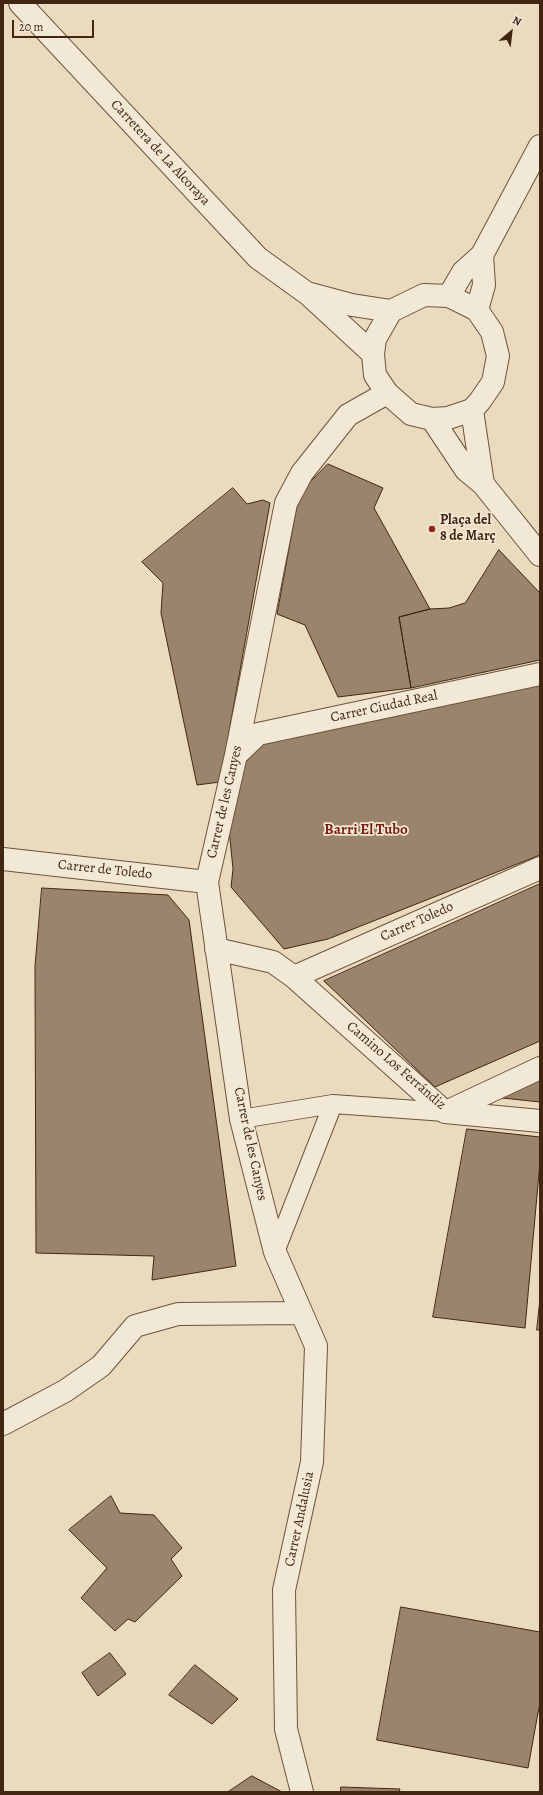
<!DOCTYPE html>
<meta charset="utf-8">
<style>
body{margin:0}
#map{position:relative;width:543px;height:1795px;overflow:hidden;background:#eadbbe;font-family:Alegreya,serif}
canvas{display:block}
.frame{position:absolute;inset:0;border:4px solid #432612;pointer-events:none}
.north{position:absolute;left:491px;top:12px;width:40px;height:40px;-webkit-text-stroke:3px #f1e8d5;paint-order:stroke;rotate:28deg;font-size:11px;font-weight:700;line-height:16px;text-align:center;color:#432612}
.north::after{content:'';display:block;margin:auto;width:14px;height:18px;background:#432612;clip-path:polygon(50% 0,100% 100%,50% 72%,0 100%)}
.scale{position:absolute;left:12px;top:20px;width:82px;height:18px;box-sizing:border-box;border:2px solid #432612;border-top:0;padding-left:5px;font-size:12px;line-height:14px;white-space:nowrap;color:#432612;-webkit-text-stroke:3px #f1e8d5;paint-order:stroke}
</style>
<div id="map">
<canvas width="543" height="1795"></canvas>
<div class="frame"></div>
<div class="north">N</div>
<div class="scale">20 m</div>
</div>
<script>
const ctx = document.querySelector('canvas').getContext('2d');
ctx.lineJoin = 'round';
function fill(path, color) { ctx.fillStyle = color; ctx.fill(path, 'evenodd'); }
function stroke(path, color, width, dash) { ctx.strokeStyle = color; ctx.lineWidth = width; ctx.lineCap = dash ? 'butt' : 'round'; ctx.setLineDash(dash || []); ctx.stroke(path); }
function drawText(font, color, halo, rows, align = 'center') {
  ctx.font = font + ' Alegreya,serif'; ctx.lineWidth = 3.5; ctx.setLineDash([]); ctx.textBaseline = 'middle'; ctx.strokeStyle = halo; ctx.fillStyle = color; for (const [text, x, y, turn = 0] of rows) {
    ctx.save(); ctx.translate(x, y); ctx.rotate((+turn || 0) * Math.PI / 180); ctx.textAlign = isNaN(turn) ? turn : align; if (halo) ctx.strokeText(text, 0, 0); ctx.fillText(text, 0, 0); ctx.restore();
  }
}
const building = new Path2D(`
 M 328,464 L 383,488 L 374,508 L 430,609 L 399,617 L 411,688 L 338,697 L 305,625 L 277,614 L 299,494 Z
 M 233,488 L 247,504 L 263,500 L 270,503 L 220,782 L 197,785 L 161,613 L 163,583 L 142,562 Z
 M 499,550 L 540,593 L 540,660 L 411,688 L 399,617 L 430,609 L 449,608 L 465,603 Z
 M 540,685 L 540,855 L 328,939 L 284,949 L 231,887 L 233,869 L 228,819 L 241,759 L 262,738 Z
 M 540,884 L 540,1041 L 435,1087 L 324,981 Z
 M 42,888 L 168,895 L 189,920 L 236,1266 L 152,1280 L 154,1256 L 36,1253 L 35,967 Z
 M 540,1076 L 540,1102 L 493,1097 Z
 M 467,1129 L 540,1137 L 540,1162 L 525,1328 L 433,1317 Z
 M 540,1299 L 540,1330 L 537,1330 Z
 M 111,1496 L 120,1513 L 154,1515 L 182,1548 L 171,1559 L 182,1576 L 135,1622 L 128,1619 L 115,1631 L 81,1598 L 107,1568 L 69,1530 Z
 M 401,1607 L 540,1632 L 540,1702 L 528,1768 L 377,1740 Z
 M 110,1653 L 126,1674 L 98,1696 L 82,1673 Z
 M 195,1665 L 238,1699 L 212,1724 L 169,1695 Z
 M 252,1776 L 282,1792 L 228,1792 Z
 M 341,1787 L 400,1789 L 399,1792 L 341,1792 Z`);
fill(building, '#9a846b');
stroke(building, '#432612', 1);
const pedestrian = new Path2D(`
 M 241,1119 L 333,1104 L 445,1112
 M 275,1252 L 333,1104`);
const minor = new Path2D(`
 M 236,755 L 258,734 L 540,674
 M 3,859 L 207,882
 M 216,949 L 273,962 L 294,977 L 445,1112 L 540,1121
 M 294,977 L 540,868
 M 446,1112 L 540,1068
 M 3,1424 L 65,1391 L 101,1366 L 135,1326 L 178,1314 L 301,1313
 M 302,1792 L 286,1729 L 284,1590 L 312,1462 L 316,1346 L 275,1252 L 241,1119 L 207,882 L 236,755 L 286,503 L 302,473 L 348,415 L 387,393`);
const tertiary = new Path2D(`
 M 20,3 L 258,258 L 308,294 L 373,354
 M 311,294 L 352,305 L 391,311
 M 424,295 L 449,296 L 477,310 L 492,332 L 498,356 L 493,382 L 480,401 L 472,410 L 448,418 L 432,419 L 411,414 L 387,393 L 375,375 L 373,354 L 375,339 L 391,311 Z
 M 449,296 L 463,272 L 482,255 L 540,146
 M 477,310 L 484,285 L 482,255
 M 472,410 L 483,484
 M 432,419 L 466,470 L 483,484 L 540,555`);
stroke(pedestrian, '#6d533d', 20);
stroke(minor, '#6d533d', 24);
stroke(tertiary, '#6d533d', 24);
stroke(pedestrian, '#f1e8d5', 18);
stroke(minor, '#f1e8d5', 22);
stroke(tertiary, '#f1e8d5', 22);
for (const [x, y, r, color] of [
 [432,529,4,"#8f2418"]
]) { const dot = new Path2D(); dot.arc(x, y, r, 0, 2 * Math.PI); ctx.fillStyle = color; ctx.fill(dot); stroke(dot, '#f1e8d5', 1.5); }
drawText('14px', '#432612', '#f1e8d5', [
 ["Carretera de La Alcoraya",160,153,47],
 ["Carrer Ciudad Real",384,707,-12],
 ["Carrer de les Canyes",225,802,-77],
 ["Carrer de Toledo",105,870,6],
 ["Carrer Toledo",417,922,-24],
 ["Camino Los Ferrándiz",396,1066,41],
 ["Carrer de les Canyes",250,1144,78],
 ["Carrer Andalusia",300,1519,-78]
]);
drawText('bold 14px', '#432612', '#f1e8d5', [
 ["Plaça del",440,521],
 ["8 de Març",440,537]
], 'left');
drawText('bold 15px', '#7a1f14', '#f1e8d5', [
 ["Barri El Tubo",366,830]
]);
</script>
